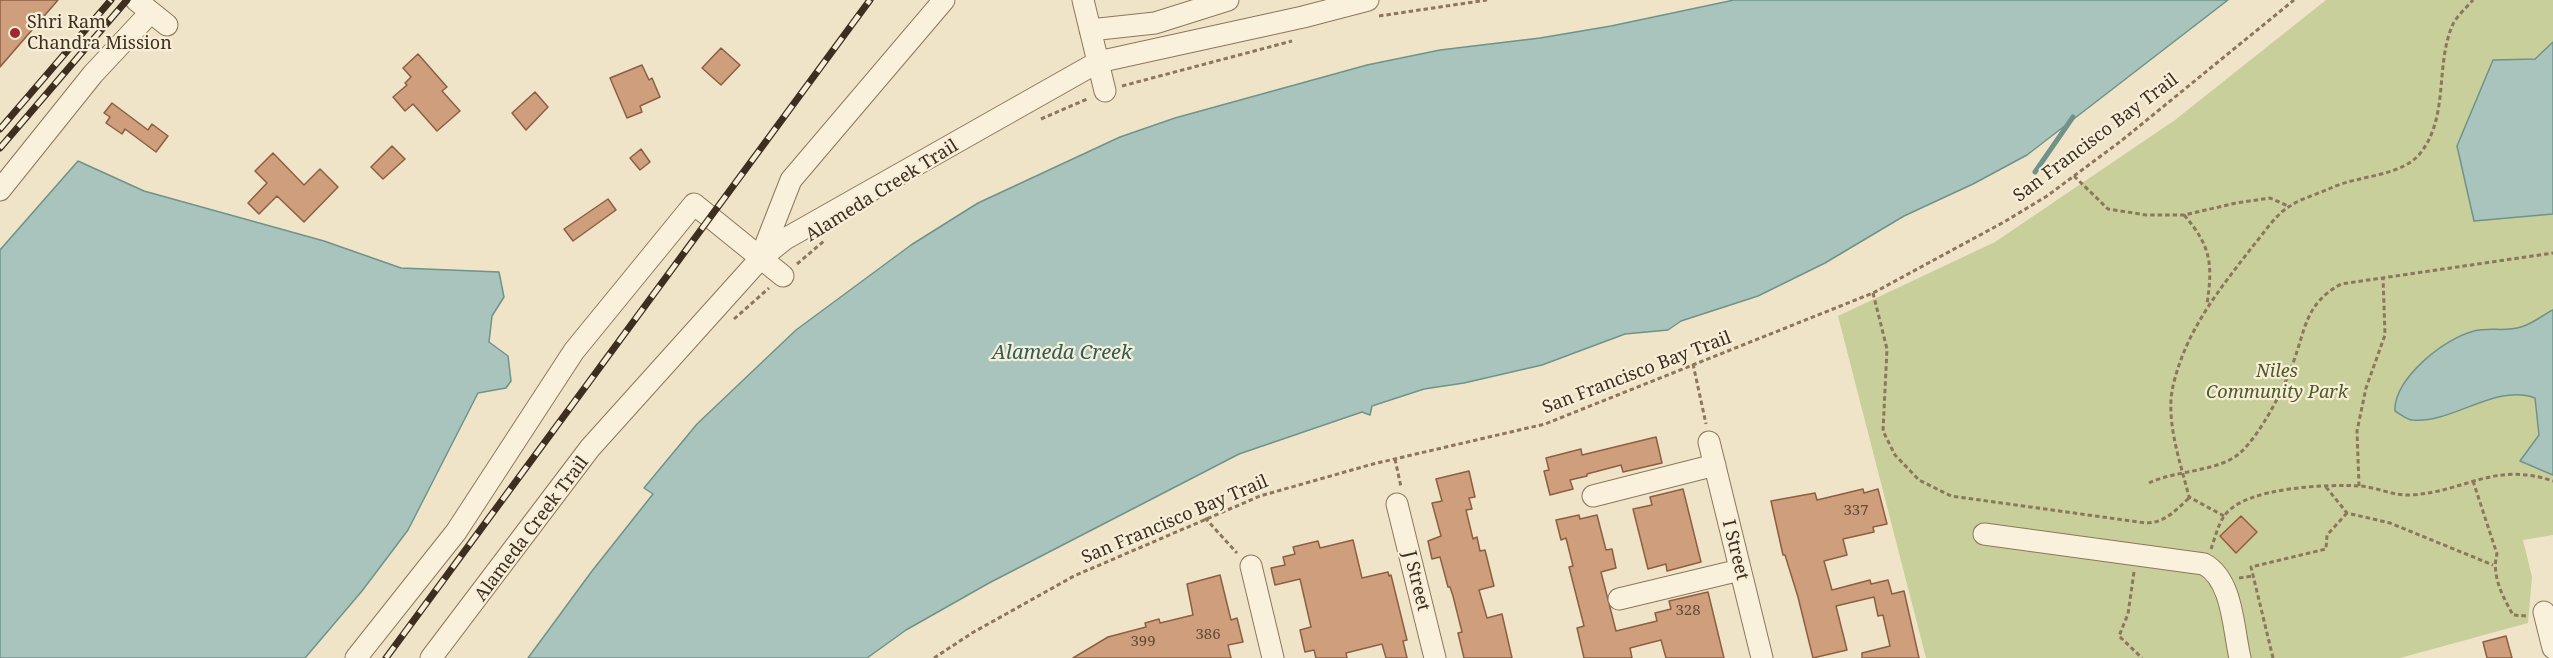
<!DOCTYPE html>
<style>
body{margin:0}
canvas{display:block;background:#f0e4c8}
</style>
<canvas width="2553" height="658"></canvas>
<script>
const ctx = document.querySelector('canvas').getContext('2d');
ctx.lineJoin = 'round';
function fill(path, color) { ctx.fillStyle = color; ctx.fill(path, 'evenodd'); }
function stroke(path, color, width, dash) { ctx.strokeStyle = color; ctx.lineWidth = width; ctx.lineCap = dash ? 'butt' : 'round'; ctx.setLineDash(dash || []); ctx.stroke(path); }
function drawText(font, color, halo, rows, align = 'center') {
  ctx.font = font + ' "Noto Serif",serif'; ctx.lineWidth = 4.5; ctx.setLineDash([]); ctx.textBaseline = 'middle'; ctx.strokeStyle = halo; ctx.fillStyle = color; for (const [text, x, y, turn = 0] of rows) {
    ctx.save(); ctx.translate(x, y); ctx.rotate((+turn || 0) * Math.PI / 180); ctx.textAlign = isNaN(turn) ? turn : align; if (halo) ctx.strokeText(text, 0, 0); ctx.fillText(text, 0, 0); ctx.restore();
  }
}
fill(new Path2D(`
 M 2326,0 L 2553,0 L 2553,535 L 2523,540 L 2532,577 L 2528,623 L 2400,658 L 1926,658 L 1838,316 L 1995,242 L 2175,120 Z`), '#c9cf9b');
const water = new Path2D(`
 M 1734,0 L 2228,0 L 2027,155 L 1973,184 L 1904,216 L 1825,263 L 1758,296 L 1681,321 L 1668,330 L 1625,334 L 1542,365 L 1464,383 L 1424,389 L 1372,406 L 1370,415 L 1362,412 L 1239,454 L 989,583 L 906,630 L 867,658 L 528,658 L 592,571 L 653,494 L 644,488 L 697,424 L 796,330 L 911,245 L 978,203 L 1120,137 L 1175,118 L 1367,65 L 1440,50 L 1540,38 L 1611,26 Z
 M 2553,42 L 2553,214 L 2474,221 L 2457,146 L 2493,60 L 2535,59 Z
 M 78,161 L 144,191 L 324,241 L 401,268 L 499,272 L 504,297 L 492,316 L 489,342 L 508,356 L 511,381 L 506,388 L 478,393 L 408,530 L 362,591 L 305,658 L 0,658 L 0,250 Z
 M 2553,310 L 2553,475 L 2520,461 L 2539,435 L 2535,398 C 2495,383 2453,424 2412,420 C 2406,419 2400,414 2395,411 C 2393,379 2445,338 2474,331 C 2489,327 2506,332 2521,327 C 2532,324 2543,315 2553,310 Z`);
fill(water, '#a9c4bc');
stroke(water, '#6f938a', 1.5);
stroke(new Path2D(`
 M 2035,172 L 2073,117`), '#6f938a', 5);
const building = new Path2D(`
 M 0,0 L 58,0 L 0,67 Z
 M 721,48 L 740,65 L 721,85 L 702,68 Z
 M 418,54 L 447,87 L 442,91 L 460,111 L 437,131 L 413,104 L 405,111 L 393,97 L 407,85 L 405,83 L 411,77 L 403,68 Z
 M 642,65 L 649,80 L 652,78 L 660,97 L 640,106 L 642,112 L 627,118 L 610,78 Z
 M 535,92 L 548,107 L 526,130 L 512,113 Z
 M 112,103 L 148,130 L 152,124 L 168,136 L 156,152 L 125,129 L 122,134 L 106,123 L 110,117 L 104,113 Z
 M 392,146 L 405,159 L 383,179 L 371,167 Z
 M 641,149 L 650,162 L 640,170 L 630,158 Z
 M 273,153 L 304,185 L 320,169 L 338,187 L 304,222 L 277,196 L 259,214 L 248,203 L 267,183 L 255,171 Z
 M 608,199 L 616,210 L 573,241 L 564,229 Z
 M 1656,437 L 1662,463 L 1623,472 L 1621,465 L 1587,474 L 1587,476 L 1570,480 L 1573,489 L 1550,495 L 1544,471 L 1549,470 L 1546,458 L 1581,449 L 1582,455 Z
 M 1469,471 L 1475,497 L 1469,498 L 1472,509 L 1466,510 L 1473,539 L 1477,537 L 1480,551 L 1485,550 L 1494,586 L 1479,590 L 1487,618 L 1502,614 L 1512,658 L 1464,658 L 1458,633 L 1462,632 L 1453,596 L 1450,587 L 1448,587 L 1440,557 L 1432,559 L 1428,541 L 1441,536 L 1432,503 L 1442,501 L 1436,479 Z
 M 1683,489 L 1701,562 L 1667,571 L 1666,564 L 1648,569 L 1633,509 L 1652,505 L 1650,497 Z
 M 1863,489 L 1864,493 L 1878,489 L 1887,524 L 1873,527 L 1874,532 L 1843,539 L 1847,555 L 1824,561 L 1832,590 L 1870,580 L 1871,584 L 1888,580 L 1892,594 L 1904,591 L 1919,658 L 1862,658 L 1862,653 L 1890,646 L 1883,615 L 1878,616 L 1874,597 L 1836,606 L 1847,650 L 1813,658 L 1798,597 L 1785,555 L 1783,555 L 1771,501 L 1815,493 L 1817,500 Z
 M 1579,515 L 1580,519 L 1597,515 L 1606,550 L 1612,549 L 1616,568 L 1601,572 L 1616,631 L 1657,621 L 1655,613 L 1671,609 L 1669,601 L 1708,592 L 1724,658 L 1666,658 L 1661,640 L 1630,648 L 1632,658 L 1584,658 L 1577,628 L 1584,626 L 1569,567 L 1573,566 L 1566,538 L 1561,540 L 1556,520 Z
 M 2241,516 L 2257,532 L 2236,553 L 2220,536 Z
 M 1353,540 L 1362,578 L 1388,572 L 1389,576 L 1391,575 L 1407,640 L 1403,641 L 1407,658 L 1386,658 L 1382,644 L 1346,653 L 1347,658 L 1316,658 L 1314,650 L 1305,652 L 1300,630 L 1311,627 L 1300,579 L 1275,585 L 1271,568 L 1285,565 L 1283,557 L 1295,554 L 1293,547 L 1318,541 L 1320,548 Z
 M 1220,575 L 1231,620 L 1237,618 L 1243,642 L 1228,645 L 1231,658 L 1073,658 L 1108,637 L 1146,627 L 1145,623 L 1159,619 L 1160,623 L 1193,615 L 1187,584 Z
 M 2506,636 L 2512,658 L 2487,658 L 2483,642 Z`);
fill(building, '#cf9f7d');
stroke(building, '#8d5f41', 1.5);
const minor = new Path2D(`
 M 136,0 L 167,25
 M 1083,0 L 1105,91
 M 1090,30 L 1155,23 L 1228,0
 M 0,190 L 93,74 L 150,13
 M 760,259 L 791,180 L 944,0
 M 1709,442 L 1762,658
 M 1593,496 L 1715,465
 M 1397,504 L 1435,658
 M 1984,534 L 2204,564 C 2233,580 2233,628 2240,658
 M 1251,566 L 1273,658
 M 1619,599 L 1740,570
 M 2544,612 L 2553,648
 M 356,658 L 456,532 L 574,351 L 694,204 L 783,276
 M 431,658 L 590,448 L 760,259 L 785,239 L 1098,62 L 1303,17 L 1368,0`);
stroke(minor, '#8d765c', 23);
stroke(new Path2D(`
 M 1379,16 L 1487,0
 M 1122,86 L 1292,41
 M 1041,119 L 1087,99
 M 2074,176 L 2108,209 L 2146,215 L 2184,215 L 2236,203 L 2270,198 L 2288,206
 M 2184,215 C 2211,246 2213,264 2207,304
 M 797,264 L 824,241
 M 1873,293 L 1887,349 L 1883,431 L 1895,455 L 1919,480 L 1951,496 L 2146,523 C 2165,523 2176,510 2189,498
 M 734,319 L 769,288
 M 1693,364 L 1706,424
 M 1395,459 L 1401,487
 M 2473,481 L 2497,554 C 2491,575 2503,597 2513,615 L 2527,616
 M 2149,483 C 2176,470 2218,472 2240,453 C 2260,435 2284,389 2293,363 C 2306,328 2305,304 2341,284 L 2553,253
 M 2359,486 L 2357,431 L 2366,388 L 2385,335 L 2383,277
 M 2326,487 L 2347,513 L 2390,523 L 2493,565
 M 2224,516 L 2189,497 C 2181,464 2165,421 2173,386 C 2186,330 2219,290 2253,246 C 2264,233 2275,215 2290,206 C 2302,198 2318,194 2331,188 C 2358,175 2404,177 2422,151 C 2449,114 2435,64 2453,24 C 2457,16 2467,7 2473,0
 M 1205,518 L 1237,553
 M 2211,549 C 2215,538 2218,524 2225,515 C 2245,487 2328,484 2360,486 C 2376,487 2394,496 2410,495 C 2466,492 2493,461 2553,481
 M 2134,572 L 2128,614 L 2119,636 L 2142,658
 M 2239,578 L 2253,576
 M 934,658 L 972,633 L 1074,576 L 1260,496 L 1373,464 L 1545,424 L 1873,293 L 2004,222 L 2047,196 L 2121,141 L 2294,0
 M 2273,658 L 2251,567 L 2326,549 L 2327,535 L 2347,513`), '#8d765c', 3, [4.5, 3]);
stroke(minor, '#faf1dc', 21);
const rail = new Path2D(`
 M 0,129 L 111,0
 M 0,148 L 127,0
 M 386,658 L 870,0`);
stroke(rail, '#3d2e20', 7);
stroke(rail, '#f7eed8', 4.5, [14]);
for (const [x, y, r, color] of [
 [15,33,6,"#9e2a2b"]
]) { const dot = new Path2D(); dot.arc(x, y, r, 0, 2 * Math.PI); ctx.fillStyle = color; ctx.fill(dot); stroke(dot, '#f7eed8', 2); }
drawText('15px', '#624a37', null, [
 ["337",1856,511],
 ["328",1688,611],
 ["386",1208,635],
 ["399",1143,642]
]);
drawText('18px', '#3d2e20', '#f7eed8', [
 ["Shri Ram",27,23],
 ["Chandra Mission",27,44]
], 'left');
drawText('18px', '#3d2e20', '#f7eed8', [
 ["San Francisco Bay Trail",2096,138,-37],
 ["Alameda Creek Trail",882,191,-32],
 ["San Francisco Bay Trail",1637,373,-21],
 ["San Francisco Bay Trail",1175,520,-23],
 ["Alameda Creek Trail",532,529,-53],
 ["I Street",1735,550,76],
 ["J Street",1416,581,76]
]);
drawText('italic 18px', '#4d5a26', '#f7eed8', [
 ["Niles",2277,372],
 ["Community Park",2277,393]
]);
drawText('italic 20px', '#2f5d5a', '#f7eed8', [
 ["Alameda Creek",1062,353]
]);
</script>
